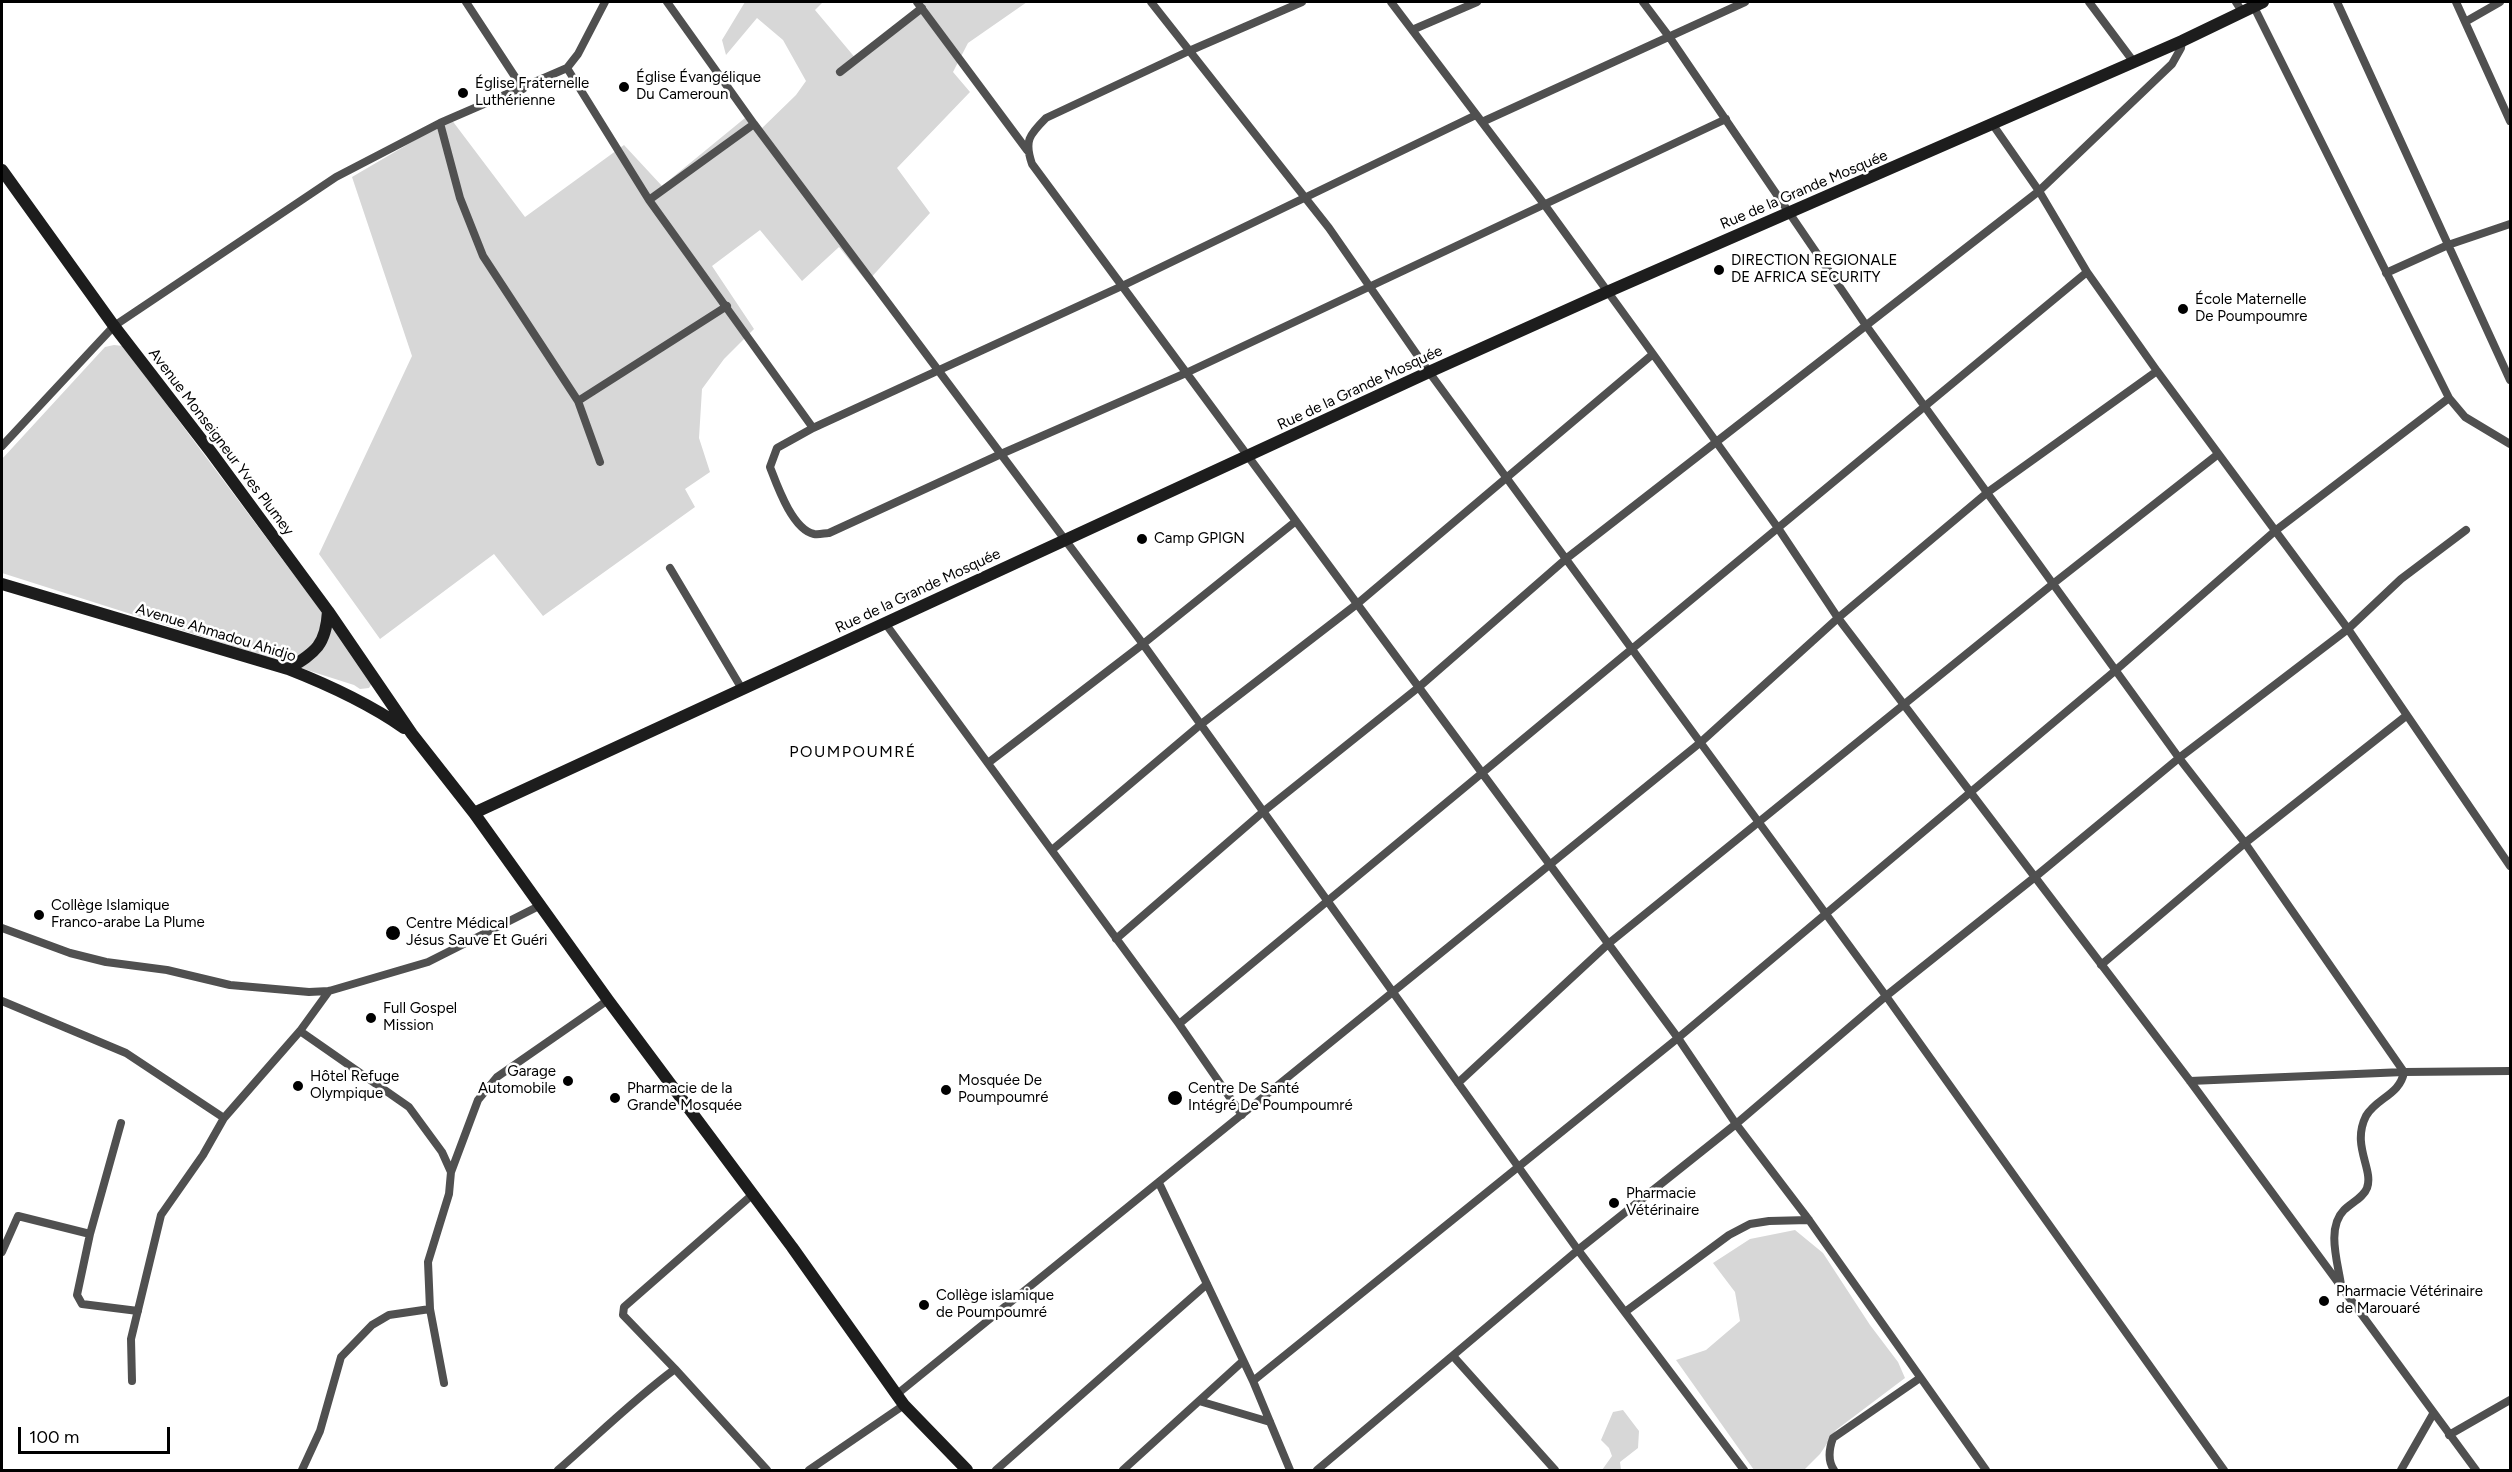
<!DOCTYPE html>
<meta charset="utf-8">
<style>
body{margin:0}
#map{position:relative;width:2512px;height:1472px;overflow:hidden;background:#fff;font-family:Figtree,sans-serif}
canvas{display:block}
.frame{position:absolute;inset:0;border:3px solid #000;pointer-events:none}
.scale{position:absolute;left:18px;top:1427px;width:152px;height:27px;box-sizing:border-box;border:3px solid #000;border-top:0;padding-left:8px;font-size:18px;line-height:21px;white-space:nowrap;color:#000;-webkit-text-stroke:4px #fff;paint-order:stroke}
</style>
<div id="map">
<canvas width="2512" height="1472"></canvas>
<div class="frame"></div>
<div class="scale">100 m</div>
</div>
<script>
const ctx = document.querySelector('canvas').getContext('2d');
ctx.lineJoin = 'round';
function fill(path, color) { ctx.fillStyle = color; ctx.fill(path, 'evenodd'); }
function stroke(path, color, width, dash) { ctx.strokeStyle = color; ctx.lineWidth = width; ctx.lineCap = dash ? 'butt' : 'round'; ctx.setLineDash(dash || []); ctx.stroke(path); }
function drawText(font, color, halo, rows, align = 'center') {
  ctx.font = font + ' Figtree,sans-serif'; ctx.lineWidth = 5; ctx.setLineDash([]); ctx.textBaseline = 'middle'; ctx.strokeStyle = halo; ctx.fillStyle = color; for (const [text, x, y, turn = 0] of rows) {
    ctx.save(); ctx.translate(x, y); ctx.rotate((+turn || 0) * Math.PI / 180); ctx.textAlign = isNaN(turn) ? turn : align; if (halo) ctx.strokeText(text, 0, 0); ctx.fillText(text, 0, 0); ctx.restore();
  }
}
fill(new Path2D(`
 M 745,2 L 823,2 L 815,10 L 857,60 L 922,2 L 1027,2 L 968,43 L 953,72 L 970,92 L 897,168 L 930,213 L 867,282 L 839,247 L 802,281 L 760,230 L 712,266 L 754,329 L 724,359 L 702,389 L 699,438 L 710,472 L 685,489 L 695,507 L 543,616 L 494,554 L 380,639 L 319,554 L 412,356 L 352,177 L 451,119 L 525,217 L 624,145 L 662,186 L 745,118 L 758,132 L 796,95 L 806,81 L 783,40 L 757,18 L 726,55 L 722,40 Z
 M 114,345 L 123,346 L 371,678 L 372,683 L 369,688 L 360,689 L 354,685 L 2,573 L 2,459 L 105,347 Z
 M 1795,1230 L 1823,1253 L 1870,1325 L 1898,1362 L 1905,1378 L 1836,1430 L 1820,1454 L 1804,1470 L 1754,1470 L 1676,1360 L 1706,1350 L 1740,1321 L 1735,1292 L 1713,1263 L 1750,1239 Z
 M 1623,1410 L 1639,1431 L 1638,1448 L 1620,1462 L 1621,1470 L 1602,1470 L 1612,1456 L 1609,1448 L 1601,1440 L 1613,1412 Z`), '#d7d7d7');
stroke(new Path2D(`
 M 466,2 L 523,89
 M 667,2 L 754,124 L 1143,644 L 1578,1250 L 1744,1470
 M 917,2 L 1027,150
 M 1151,2 L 1329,228 L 1429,372 L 1886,996 L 2224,1470
 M 1302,2 L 1189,51 L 1046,118 C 1029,135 1024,141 1032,164 L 1678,1038 L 1736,1124 L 1809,1220 L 1986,1470
 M 1391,2 L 1544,204 L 1653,354 L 1778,528 L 1838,618 L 2190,1081 L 2476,1470
 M 1643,2 L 1670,38 L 1865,324 L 2179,758 L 2245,843 L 2404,1072 L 2510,1071
 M 2089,2 L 2133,61
 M 2236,2 L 2243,13
 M 2337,2 L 2510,380
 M 2456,2 L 2510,121
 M 2254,7 L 2449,398 L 2465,417 L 2510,444
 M 2465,22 L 2500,2
 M 1412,30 L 1477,2
 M 567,68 L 649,200 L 813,428
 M 840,72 L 922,8
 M 1476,115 L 1122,286 L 813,428 L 777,448 L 770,467 C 777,485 792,529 814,534 C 819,535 825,533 829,533 L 1001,454 L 1186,373 L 1726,119
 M 1482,122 L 1745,2
 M 440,123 L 460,198 L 483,256 L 578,401 L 600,462
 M 649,200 L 754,124
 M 2386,273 L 2448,245 L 2510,224
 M 2157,371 L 2348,629 L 2510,866
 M 578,401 L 727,306
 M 2,446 L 114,326 L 336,177 L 440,123 L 567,68 L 578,54 L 605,2
 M 670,568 L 742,689
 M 885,623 L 1179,1024 L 1242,1115
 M 988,763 L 1143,644 L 1296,521
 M 1052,850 L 1200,725 L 1357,604 L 1653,354
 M 2,928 L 70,953 L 106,962 L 167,970 L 230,985 L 309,992 L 329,991 L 428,962 L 541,905
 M 1116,939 L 1264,811 L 1419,687 L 1567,558 L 2039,191 L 2172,64 L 2181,48 L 2182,41
 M 2101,965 L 2245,843 L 2406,716
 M 2,1001 L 126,1053 L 224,1118
 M 1179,1024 L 2087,272
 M 300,1031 L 409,1107 L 442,1152 L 451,1172 L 449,1194 L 428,1262 L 430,1309 L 444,1383
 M 2190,1081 L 2404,1072 C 2400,1095 2376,1098 2366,1116 C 2351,1146 2374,1169 2367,1188 C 2364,1197 2351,1203 2344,1210 C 2326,1228 2338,1263 2341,1285
 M 1458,1083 L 1608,944 L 2054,583 L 2217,455
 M 121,1123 L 90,1234 L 77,1295 L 82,1304 L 138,1311
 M 451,1172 L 478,1100 L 497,1077 L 608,1000
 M 1159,1183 L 1253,1381 L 1290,1470
 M 2,1252 L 18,1216 L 90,1234
 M 1625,1312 L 1729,1235 L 1750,1224 L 1769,1221 L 1809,1220
 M 1453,1356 L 1555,1470
 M 675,1369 L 623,1315 L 624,1307 L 752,1195
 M 132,1381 L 131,1339 L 161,1215 L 203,1155 L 224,1118 L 300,1031 L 329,991
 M 1253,1381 L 1678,1038 L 2116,670 L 2275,531 L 2449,398
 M 896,1395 L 1701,742 L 1838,618 L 1988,492 L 2157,371 L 2087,272 L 2039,191 L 1993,125
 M 1199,1401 L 1270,1422
 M 2449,1435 L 2510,1400
 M 302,1470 L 320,1431 L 341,1357 L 372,1325 L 389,1315 L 430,1309
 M 558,1470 C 597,1436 633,1400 675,1369 L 767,1470
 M 809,1470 L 904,1405
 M 996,1470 L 1207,1284
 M 1123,1470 L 1243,1361
 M 1317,1470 L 1578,1250 L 1736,1124 L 1886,996 L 2035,877 L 2179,758 L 2348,629 L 2401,579 L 2466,530
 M 1834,1470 C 1827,1460 1829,1449 1833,1438 L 1920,1378
 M 2401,1470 L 2433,1414`), '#505050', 8);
stroke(new Path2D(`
 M 2,170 L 114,326 L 211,452 L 328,611 L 412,734 L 474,813 L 608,1000 L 792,1247 L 904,1405 L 967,1470
 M 2,584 L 288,669 C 329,685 368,703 404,728
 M 288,669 C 316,652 326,645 328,611
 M 474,813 L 1429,372 L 1607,292 L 2182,41 L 2263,2`), '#1d1d1d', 12);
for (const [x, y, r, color] of [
 [624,87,6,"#000"],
 [463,93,6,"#000"],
 [1719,270,6,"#000"],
 [2183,309,6,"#000"],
 [1142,539,6,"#000"],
 [39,915,6,"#000"],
 [393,933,8,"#000"],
 [371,1018,6,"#000"],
 [568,1081,6,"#000"],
 [298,1086,6,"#000"],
 [946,1090,6,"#000"],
 [615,1098,6,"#000"],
 [1175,1098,8,"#000"],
 [1614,1203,6,"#000"],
 [2324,1301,6,"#000"],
 [924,1305,6,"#000"]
]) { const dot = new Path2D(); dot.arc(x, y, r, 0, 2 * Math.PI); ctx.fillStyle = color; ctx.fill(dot); stroke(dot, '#fff', 2); }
drawText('15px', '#000', '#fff', [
 ["Église Évangélique",636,78],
 ["Du Cameroun",636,95],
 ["Église Fraternelle",475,84],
 ["Luthérienne",475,101],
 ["DIRECTION REGIONALE",1731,261],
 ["DE AFRICA SECURITY",1731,278],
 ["École Maternelle",2195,300],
 ["De Poumpoumre",2195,317],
 ["Camp GPIGN",1154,539],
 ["Collège Islamique",51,906],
 ["Franco-arabe La Plume",51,923],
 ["Centre Médical",406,924],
 ["Jésus Sauve Et Guéri",406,941],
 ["Full Gospel",383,1009],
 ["Mission",383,1026],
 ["Garage",556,1072,"right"],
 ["Automobile",556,1089,"right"],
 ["Hôtel Refuge",310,1077],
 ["Olympique",310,1094],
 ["Mosquée De",958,1081],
 ["Poumpoumré",958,1098],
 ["Pharmacie de la",627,1089],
 ["Grande Mosquée",627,1106],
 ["Centre De Santé",1188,1089],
 ["Intégré De Poumpoumré",1188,1106],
 ["Pharmacie",1626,1194],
 ["Vétérinaire",1626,1211],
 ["Pharmacie Vétérinaire",2336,1292],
 ["de Marouaré",2336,1309],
 ["Collège islamique",936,1296],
 ["de Poumpoumré",936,1313]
], 'left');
drawText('15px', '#000', '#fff', [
 ["Rue de la Grande Mosquée",1804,190,-23],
 ["Rue de la Grande Mosquée",1360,388,-25],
 ["Avenue Monseigneur Yves Plumey",221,442,53],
 ["Rue de la Grande Mosquée",918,591,-25],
 ["Avenue Ahmadou Ahidjo",216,633,17]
]);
ctx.letterSpacing = '1.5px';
drawText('16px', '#000', '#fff', [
 ["POUMPOUMRÉ",853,752]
]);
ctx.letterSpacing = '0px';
</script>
